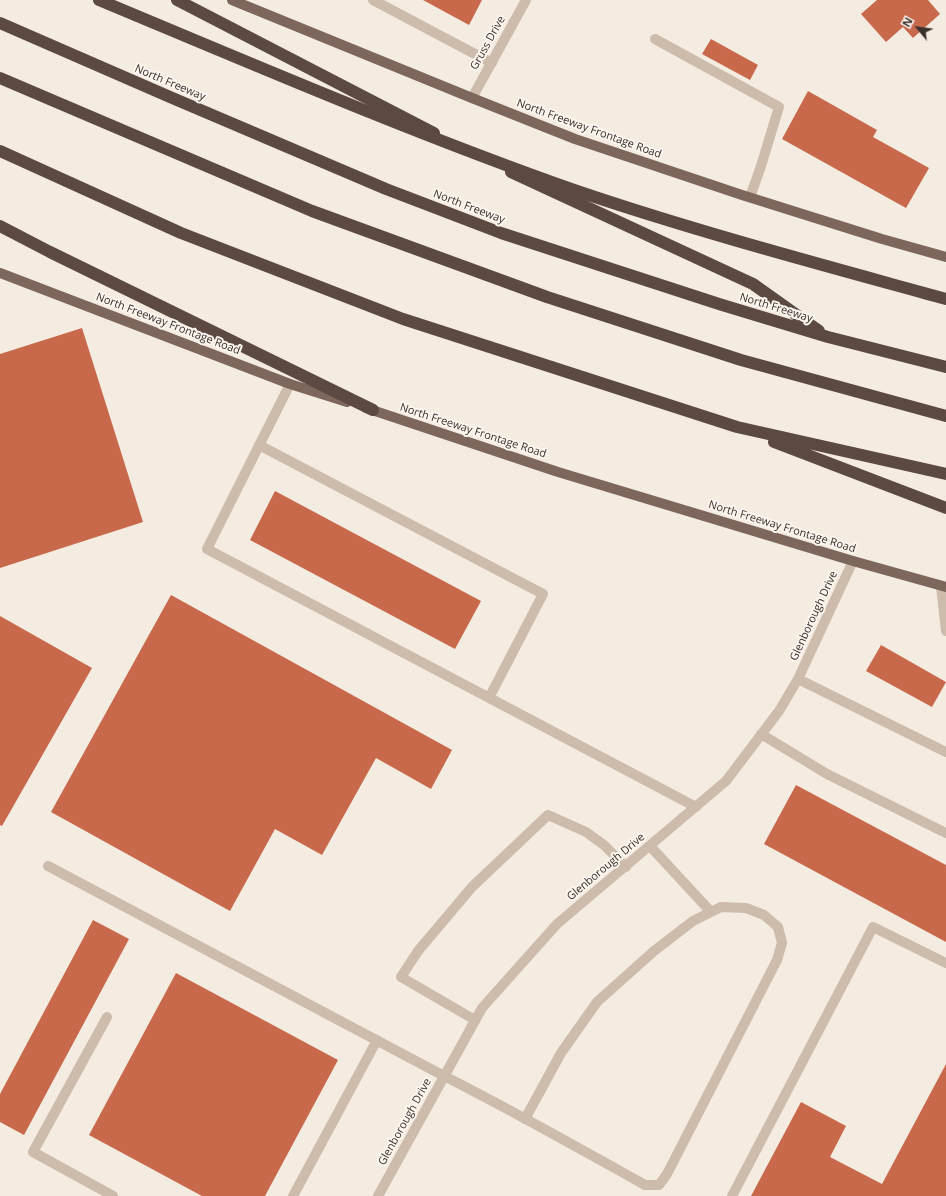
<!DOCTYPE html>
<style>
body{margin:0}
#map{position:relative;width:946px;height:1196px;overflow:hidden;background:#f4ebe1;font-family:"Open Sans",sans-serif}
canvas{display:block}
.north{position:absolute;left:898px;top:8px;width:40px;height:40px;-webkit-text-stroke:3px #fbf5ee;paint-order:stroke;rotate:299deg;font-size:11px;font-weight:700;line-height:16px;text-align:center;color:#3b302b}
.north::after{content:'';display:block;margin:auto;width:14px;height:18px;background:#3b302b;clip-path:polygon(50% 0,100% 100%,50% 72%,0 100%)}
</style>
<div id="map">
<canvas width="946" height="1196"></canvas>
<div class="north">N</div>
</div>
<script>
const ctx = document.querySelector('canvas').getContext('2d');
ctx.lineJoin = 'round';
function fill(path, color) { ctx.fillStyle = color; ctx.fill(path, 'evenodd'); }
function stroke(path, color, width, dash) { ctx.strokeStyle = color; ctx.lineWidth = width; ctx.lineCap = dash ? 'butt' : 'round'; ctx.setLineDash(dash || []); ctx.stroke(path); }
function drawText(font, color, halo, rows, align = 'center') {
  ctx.font = font + ' "Open Sans",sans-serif'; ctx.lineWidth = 4; ctx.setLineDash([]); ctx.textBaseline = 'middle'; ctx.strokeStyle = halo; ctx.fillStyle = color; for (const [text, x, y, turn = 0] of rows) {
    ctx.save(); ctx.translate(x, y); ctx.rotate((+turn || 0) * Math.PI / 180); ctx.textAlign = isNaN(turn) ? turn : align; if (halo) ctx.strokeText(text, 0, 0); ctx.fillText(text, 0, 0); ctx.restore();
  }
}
fill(new Path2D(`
 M 423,0 L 482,0 L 469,25 Z
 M 877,0 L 928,0 L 940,14 L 913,38 L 903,27 L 886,42 L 861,14 Z
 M 711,39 L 758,65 L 750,80 L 702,54 Z
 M 808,91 L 877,130 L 873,137 L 929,168 L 906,208 L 782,139 Z
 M 82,328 L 143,522 L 0,568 L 0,354 Z
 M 275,491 L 481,601 L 455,649 L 250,540 Z
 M 171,595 L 452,750 L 431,789 L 376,758 L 322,855 L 275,829 L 230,911 L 51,812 Z
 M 0,616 L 92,668 L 2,826 L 0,825 Z
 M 881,645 L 946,682 L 932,707 L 866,671 Z
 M 796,785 L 946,865 L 946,942 L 764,844 Z
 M 93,920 L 129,939 L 24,1135 L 0,1122 L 0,1094 Z
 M 176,973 L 338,1060 L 265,1196 L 202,1196 L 89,1135 Z
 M 946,1064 L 946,1196 L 751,1196 L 801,1102 L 846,1126 L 830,1157 L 882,1184 Z`), '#c8694b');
stroke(new Path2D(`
 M 373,0 L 492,63
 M 655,39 L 779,107 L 761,166 L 750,197
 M 472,98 L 526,0
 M 290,384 L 207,549 L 696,807
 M 259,445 L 543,594 L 489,698
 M 941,586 L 946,631
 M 798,679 L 946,752
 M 761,734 L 827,774 L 946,833
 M 650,846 L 711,912
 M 48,866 L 444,1076 C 512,1110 578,1148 645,1185 L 659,1185 L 667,1174 L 777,960 L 782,943 L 778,927 L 764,915 L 746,908 L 721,907 L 693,921 L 654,951 L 597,1002 L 561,1053 L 525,1119
 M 107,1017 L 33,1152 L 113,1196
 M 475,1020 L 401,977 L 418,951 L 472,887 L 548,815 L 586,832 L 604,845 L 626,867
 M 293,1196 L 377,1040
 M 378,1196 L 482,1008 L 557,924 L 726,781 L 779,711 L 798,679 L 853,561
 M 732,1196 L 873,927 L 946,963`), '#cdbbac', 10);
stroke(new Path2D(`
 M 232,0 L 472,98 L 575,139 L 742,195 L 882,239 L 946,257
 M 0,273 L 290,384 L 347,402
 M 366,408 L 558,472 L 853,561 L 946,587`), '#7d675c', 10);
stroke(new Path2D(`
 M 177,0 L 434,133
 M 0,23 L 170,97 L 386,189 L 501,233 L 719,304 L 828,337 L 946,367
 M 0,78 L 312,211 L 547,297 L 741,360 L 946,416
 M 0,151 L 181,233 L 403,319 L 737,427 L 946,474
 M 511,172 L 753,284 L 819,331
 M 0,226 L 50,252 L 373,410
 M 774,442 L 946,508`), '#5c4a42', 12);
stroke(new Path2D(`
 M 99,0 C 257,66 415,134 577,191 C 698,232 823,265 946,299`), '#5c4a42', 12);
drawText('11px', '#3b302b', '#fbf5ee', [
 ["Gruss Drive",488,43,-61],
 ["North Freeway",170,83,23],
 ["North Freeway Frontage Road",589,129,20],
 ["North Freeway",469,207,21],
 ["North Freeway",776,308,17],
 ["North Freeway Frontage Road",168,324,21],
 ["North Freeway Frontage Road",473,431,18],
 ["North Freeway Frontage Road",782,527,17],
 ["Glenborough Drive",814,616,-65],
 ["Glenborough Drive",606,867,-40],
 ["Glenborough Drive",405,1122,-61]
]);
</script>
